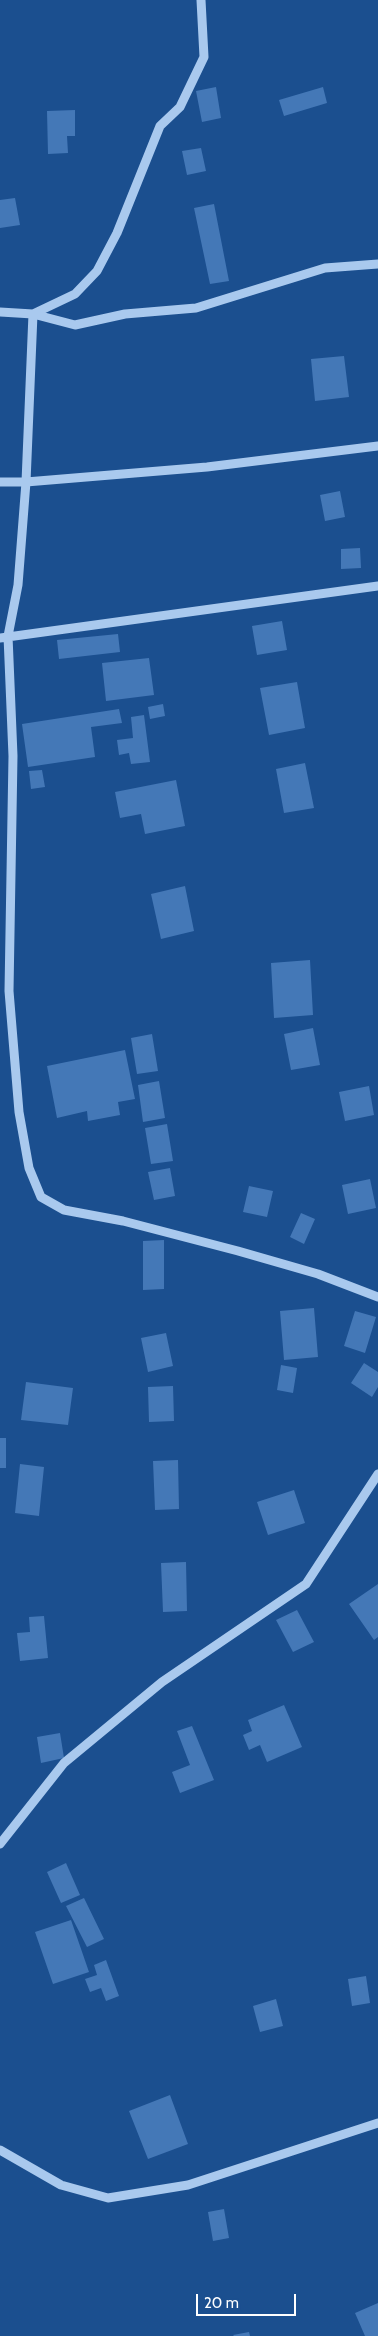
<!DOCTYPE html>
<style>
body{margin:0}
#map{position:relative;width:378px;height:2336px;overflow:hidden;background:#1b4f8f;font-family:Cabin,sans-serif}
canvas{display:block}
.scale{position:absolute;left:196px;top:2294px;width:100px;height:22px;box-sizing:border-box;border:2px solid #fff;border-top:0;padding-left:6px;font-size:15px;line-height:18px;white-space:nowrap;color:#fff;-webkit-text-stroke:4px #1b4f8f;paint-order:stroke}
</style>
<div id="map">
<canvas width="378" height="2336"></canvas>
<div class="scale">20 m</div>
</div>
<script>
const ctx = document.querySelector('canvas').getContext('2d');
ctx.lineJoin = 'round';
function fill(path, color) { ctx.fillStyle = color; ctx.fill(path, 'evenodd'); }
function stroke(path, color, width, dash) { ctx.strokeStyle = color; ctx.lineWidth = width; ctx.lineCap = dash ? 'butt' : 'round'; ctx.setLineDash(dash || []); ctx.stroke(path); }
fill(new Path2D(`
 M 216,87 L 221,118 L 202,122 L 196,91 Z
 M 323,87 L 327,103 L 284,116 L 279,100 Z
 M 75,110 L 75,136 L 67,136 L 68,153 L 48,154 L 47,111 Z
 M 201,148 L 206,171 L 187,175 L 182,151 Z
 M 15,198 L 20,225 L 0,228 L 0,200 Z
 M 214,204 L 229,281 L 210,284 L 194,208 Z
 M 344,356 L 349,397 L 315,401 L 311,359 Z
 M 340,491 L 345,517 L 325,521 L 320,495 Z
 M 360,548 L 361,568 L 341,569 L 341,549 Z
 M 282,621 L 287,650 L 257,655 L 252,626 Z
 M 118,634 L 120,652 L 59,659 L 57,640 Z
 M 149,658 L 154,695 L 106,701 L 102,663 Z
 M 297,682 L 305,728 L 269,735 L 260,688 Z
 M 163,704 L 165,716 L 150,719 L 148,707 Z
 M 119,709 L 122,723 L 91,727 L 95,757 L 28,767 L 22,724 Z
 M 144,715 L 150,762 L 131,764 L 129,753 L 119,755 L 117,740 L 133,738 L 131,717 Z
 M 305,763 L 314,808 L 284,813 L 276,769 Z
 M 42,770 L 45,787 L 31,789 L 29,771 Z
 M 176,780 L 185,826 L 145,834 L 141,814 L 120,818 L 115,792 Z
 M 185,886 L 194,931 L 161,939 L 151,894 Z
 M 310,960 L 313,1015 L 274,1018 L 271,963 Z
 M 313,1028 L 320,1065 L 291,1070 L 284,1034 Z
 M 152,1034 L 158,1071 L 137,1074 L 131,1038 Z
 M 125,1050 L 135,1099 L 118,1102 L 120,1115 L 88,1121 L 87,1111 L 57,1118 L 47,1066 Z
 M 159,1081 L 165,1118 L 143,1122 L 138,1085 Z
 M 369,1086 L 374,1115 L 345,1121 L 339,1092 Z
 M 167,1124 L 173,1161 L 151,1164 L 145,1128 Z
 M 170,1168 L 175,1196 L 154,1200 L 148,1172 Z
 M 370,1179 L 376,1208 L 348,1214 L 342,1185 Z
 M 249,1186 L 273,1191 L 267,1217 L 243,1212 Z
 M 301,1213 L 315,1219 L 304,1244 L 290,1237 Z
 M 164,1240 L 164,1289 L 143,1290 L 143,1241 Z
 M 314,1308 L 318,1357 L 284,1360 L 280,1311 Z
 M 355,1311 L 376,1317 L 365,1353 L 344,1346 Z
 M 166,1333 L 173,1366 L 148,1372 L 141,1338 Z
 M 364,1363 L 378,1372 L 378,1387 L 372,1397 L 351,1383 Z
 M 281,1365 L 297,1368 L 293,1393 L 277,1390 Z
 M 26,1382 L 73,1388 L 68,1425 L 21,1420 Z
 M 173,1386 L 174,1421 L 149,1422 L 148,1387 Z
 M 0,1438 L 6,1438 L 6,1468 L 0,1468 Z
 M 178,1460 L 179,1509 L 155,1510 L 153,1461 Z
 M 20,1464 L 44,1467 L 39,1516 L 15,1513 Z
 M 294,1490 L 305,1523 L 268,1535 L 257,1502 Z
 M 186,1562 L 187,1611 L 163,1612 L 161,1563 Z
 M 378,1584 L 378,1637 L 374,1640 L 349,1604 Z
 M 297,1610 L 314,1642 L 293,1652 L 276,1620 Z
 M 44,1616 L 48,1658 L 20,1661 L 17,1633 L 30,1632 L 29,1617 Z
 M 284,1705 L 302,1747 L 267,1762 L 260,1745 L 249,1750 L 243,1735 L 252,1731 L 248,1720 Z
 M 192,1726 L 214,1780 L 180,1793 L 172,1772 L 190,1765 L 177,1731 Z
 M 60,1733 L 64,1758 L 41,1763 L 37,1737 Z
 M 66,1863 L 80,1895 L 61,1903 L 47,1872 Z
 M 84,1898 L 104,1939 L 87,1947 L 66,1906 Z
 M 71,1920 L 89,1972 L 53,1984 L 35,1932 Z
 M 106,1960 L 119,1996 L 106,2001 L 101,1988 L 90,1992 L 85,1979 L 97,1975 L 94,1965 Z
 M 366,1976 L 370,2003 L 352,2006 L 348,1979 Z
 M 276,1999 L 283,2026 L 260,2032 L 253,2006 Z
 M 170,2095 L 188,2144 L 148,2159 L 129,2111 Z
 M 224,2209 L 229,2238 L 213,2241 L 208,2212 Z
 M 378,2303 L 378,2336 L 365,2336 L 355,2313 Z
 M 249,2332 L 250,2336 L 234,2336 L 233,2335 Z`), '#4478b7');
stroke(new Path2D(`
 M 201,0 L 204,57 L 180,107 L 160,126 L 117,233 L 97,271 L 75,294 L 33,314 L 26,482 L 18,585 L 8,636 L 13,756 L 9,991 L 19,1112 L 29,1168 L 41,1197 L 64,1210 L 123,1221 L 238,1251 L 318,1274 L 378,1297
 M 0,312 L 33,314 L 75,325 L 125,314 L 196,308 L 325,268 L 378,264
 M 0,482 L 26,482 L 207,467 L 378,446
 M 0,638 L 378,586
 M 0,1844 L 64,1763 L 162,1682 L 306,1584 L 378,1474
 M 0,2150 L 61,2185 L 108,2198 L 188,2185 L 378,2123`), '#a9c9ee', 9);
</script>
